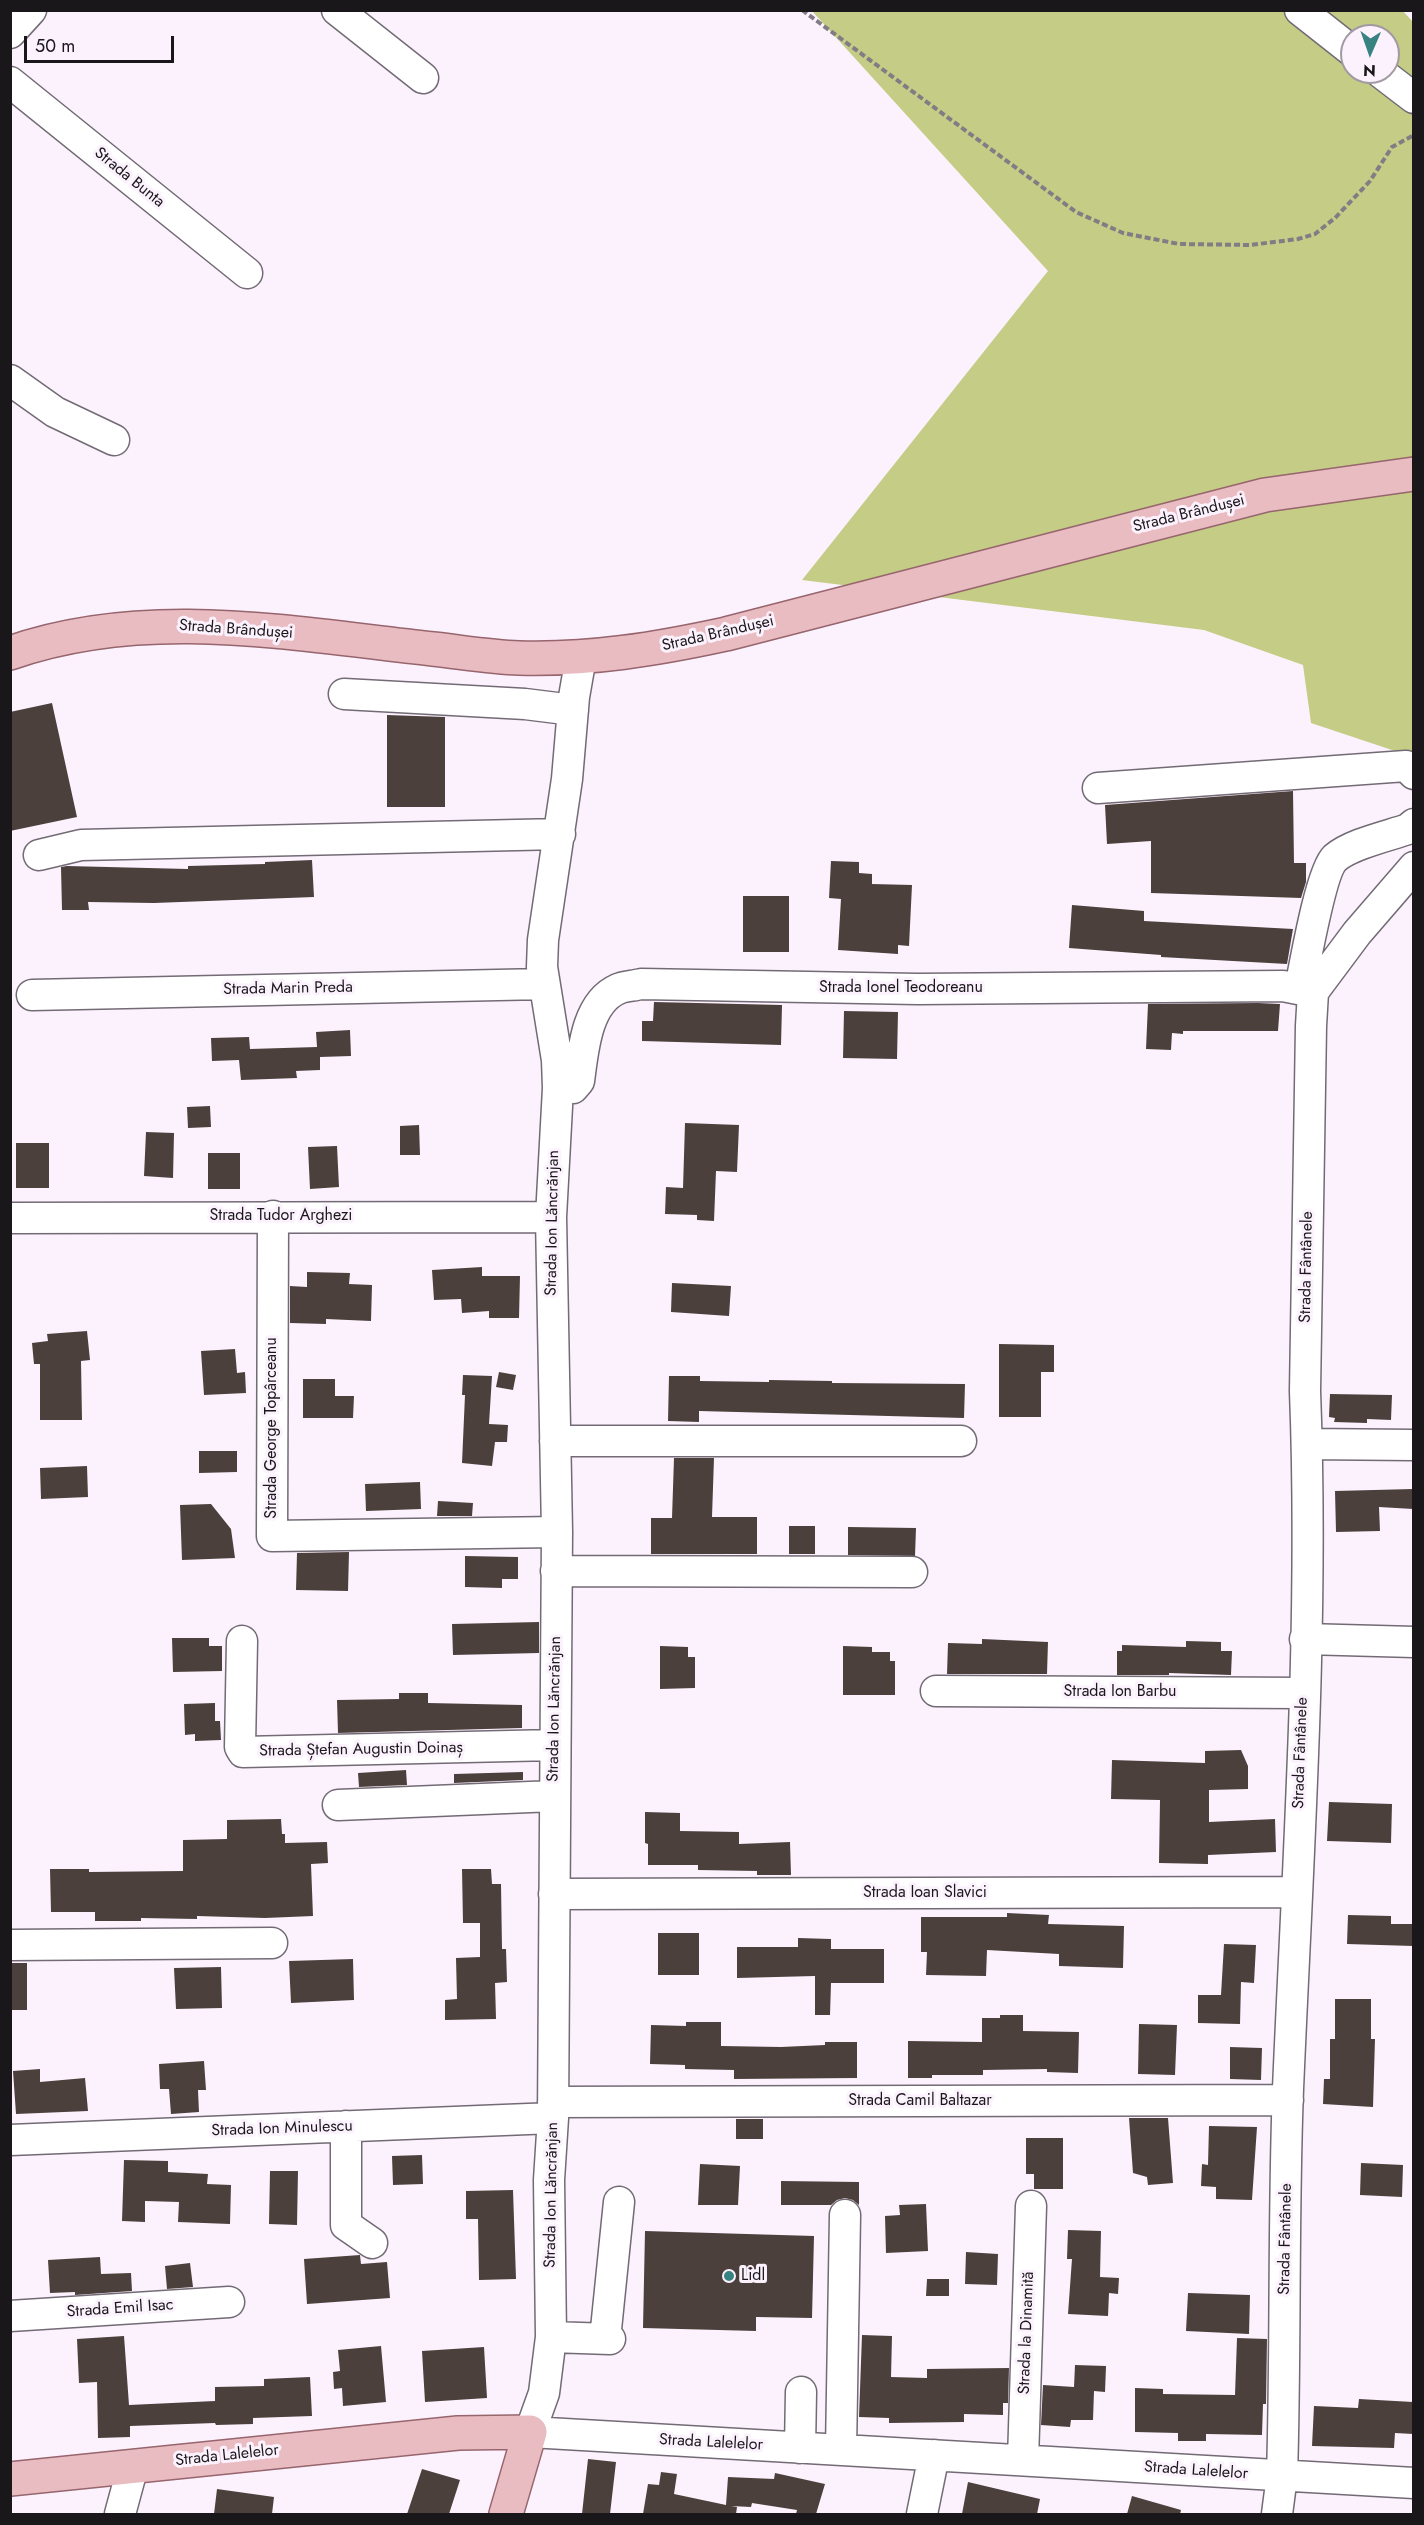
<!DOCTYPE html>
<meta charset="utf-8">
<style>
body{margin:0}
#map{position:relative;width:1424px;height:2525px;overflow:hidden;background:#fcf2fe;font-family:Jost,sans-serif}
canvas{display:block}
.frame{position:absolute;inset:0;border:12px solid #1a171b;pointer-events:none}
.north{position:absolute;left:1340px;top:24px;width:60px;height:60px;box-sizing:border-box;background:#fcf2fe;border:2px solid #a29aa3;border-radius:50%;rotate:182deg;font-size:16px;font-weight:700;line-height:24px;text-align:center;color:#1a171b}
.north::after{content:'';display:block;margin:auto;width:21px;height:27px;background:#398282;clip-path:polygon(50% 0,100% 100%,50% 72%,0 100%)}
.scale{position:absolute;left:24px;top:36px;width:150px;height:27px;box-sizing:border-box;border:3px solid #1a171b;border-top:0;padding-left:8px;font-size:18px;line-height:21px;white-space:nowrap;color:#1a171b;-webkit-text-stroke:4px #fcf2fe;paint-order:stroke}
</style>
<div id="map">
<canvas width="1424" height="2525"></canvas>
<div class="frame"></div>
<div class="north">N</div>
<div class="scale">50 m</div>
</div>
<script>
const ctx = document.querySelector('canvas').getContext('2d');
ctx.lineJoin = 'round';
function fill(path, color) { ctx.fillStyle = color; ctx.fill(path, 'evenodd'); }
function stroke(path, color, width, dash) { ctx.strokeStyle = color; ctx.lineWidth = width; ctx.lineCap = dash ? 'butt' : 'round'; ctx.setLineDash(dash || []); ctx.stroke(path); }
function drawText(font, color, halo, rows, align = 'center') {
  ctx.font = font + ' Jost,sans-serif'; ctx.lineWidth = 6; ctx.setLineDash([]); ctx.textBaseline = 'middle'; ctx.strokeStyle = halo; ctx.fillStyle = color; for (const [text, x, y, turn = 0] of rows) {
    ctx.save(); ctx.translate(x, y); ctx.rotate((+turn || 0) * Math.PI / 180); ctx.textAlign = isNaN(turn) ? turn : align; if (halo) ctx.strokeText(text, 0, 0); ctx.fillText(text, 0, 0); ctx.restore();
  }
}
fill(new Path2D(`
 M 1402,10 L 1413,22 L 1413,757 L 1311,723 L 1303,665 L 1204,630 L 802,580 L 1048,271 L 812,11 ZM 1352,36 L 1388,36 L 1388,72 L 1352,72 Z`), '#c4cc85');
fill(new Path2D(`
 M 52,703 L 77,817 L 10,831 L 10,712 Z
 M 387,715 L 445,717 L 445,807 L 387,807 Z
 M 1293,791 L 1294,863 L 1306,863 L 1306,882 L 1301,898 L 1151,893 L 1151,841 L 1107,844 L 1105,805 Z
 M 312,860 L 314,897 L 154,903 L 88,902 L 89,910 L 62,910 L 61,867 L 67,866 L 188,869 L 188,866 L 265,864 L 265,862 Z
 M 831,861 L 859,862 L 859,873 L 872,874 L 872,884 L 912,885 L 909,946 L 898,945 L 898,954 L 838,950 L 841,899 L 829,898 Z
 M 743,896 L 789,896 L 789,952 L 743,952 Z
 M 1072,905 L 1144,911 L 1144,921 L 1293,929 L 1287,964 L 1161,957 L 1161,955 L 1069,948 Z
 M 654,1002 L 782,1005 L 781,1045 L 642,1041 L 642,1021 L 653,1021 Z
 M 1258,1003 L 1280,1004 L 1278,1031 L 1183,1031 L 1183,1034 L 1172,1033 L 1171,1050 L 1146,1049 L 1148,1004 Z
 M 844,1011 L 898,1012 L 897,1059 L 843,1058 Z
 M 350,1030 L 351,1056 L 320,1057 L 320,1070 L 296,1071 L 297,1078 L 241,1080 L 239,1060 L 212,1061 L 211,1038 L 249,1037 L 250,1049 L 317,1047 L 316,1032 Z
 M 210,1106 L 211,1127 L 188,1128 L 187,1107 Z
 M 685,1123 L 739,1125 L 737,1172 L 716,1171 L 714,1221 L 697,1220 L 697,1215 L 665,1214 L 666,1187 L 683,1188 Z
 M 419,1125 L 420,1155 L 400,1155 L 400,1126 Z
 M 146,1132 L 174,1133 L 173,1178 L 144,1176 Z
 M 16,1143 L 49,1143 L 49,1188 L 16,1188 Z
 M 337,1146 L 339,1187 L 310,1189 L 308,1147 Z
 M 208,1153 L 240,1153 L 240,1189 L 208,1189 Z
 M 482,1267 L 482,1276 L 520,1276 L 519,1318 L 489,1318 L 489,1311 L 462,1313 L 461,1299 L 434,1300 L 432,1270 Z
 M 307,1272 L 350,1273 L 349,1284 L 372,1285 L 371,1321 L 326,1319 L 326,1324 L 290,1323 L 290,1286 L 307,1287 Z
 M 672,1283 L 731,1286 L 729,1316 L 671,1312 Z
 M 87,1331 L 90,1360 L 81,1361 L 82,1420 L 40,1420 L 40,1364 L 34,1364 L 32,1343 L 48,1341 L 47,1334 Z
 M 999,1344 L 1054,1345 L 1054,1372 L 1041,1372 L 1041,1417 L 999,1417 Z
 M 235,1349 L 237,1373 L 245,1372 L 246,1393 L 204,1395 L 201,1351 Z
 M 499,1372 L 516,1375 L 513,1390 L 496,1387 Z
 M 463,1375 L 492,1376 L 489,1424 L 508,1425 L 507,1442 L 495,1442 L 492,1466 L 462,1463 L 465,1395 L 462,1395 Z
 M 669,1376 L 700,1376 L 700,1381 L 769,1382 L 769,1380 L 832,1381 L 832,1383 L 965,1384 L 964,1418 L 699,1411 L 699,1422 L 668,1421 Z
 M 303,1379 L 335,1379 L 335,1396 L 354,1396 L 353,1418 L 303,1418 Z
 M 1330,1394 L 1392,1395 L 1391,1420 L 1367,1419 L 1367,1423 L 1334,1422 L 1335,1418 L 1329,1417 Z
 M 199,1451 L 237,1451 L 237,1472 L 199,1473 Z
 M 674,1458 L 714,1458 L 712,1517 L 757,1517 L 757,1554 L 651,1554 L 651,1518 L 672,1518 Z
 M 87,1466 L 88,1497 L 41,1499 L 40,1468 Z
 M 420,1482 L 421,1509 L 366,1511 L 365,1484 Z
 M 1413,1489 L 1413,1509 L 1379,1507 L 1380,1531 L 1336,1532 L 1335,1491 Z
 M 438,1501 L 473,1503 L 472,1516 L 437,1516 Z
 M 211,1504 L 231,1529 L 235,1558 L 182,1560 L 180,1505 Z
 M 789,1526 L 815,1526 L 815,1554 L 789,1554 Z
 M 848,1527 L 916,1528 L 915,1556 L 848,1555 Z
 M 349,1552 L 348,1591 L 296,1590 L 297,1553 Z
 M 465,1556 L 518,1557 L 518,1579 L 502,1579 L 502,1588 L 465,1587 Z
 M 539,1622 L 539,1653 L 453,1655 L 452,1624 Z
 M 172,1638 L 209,1638 L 209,1646 L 222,1646 L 222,1671 L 173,1672 Z
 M 982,1639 L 1048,1642 L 1047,1674 L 947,1674 L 948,1643 L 982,1644 Z
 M 1186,1641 L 1221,1642 L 1221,1651 L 1232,1651 L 1231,1675 L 1169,1673 L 1169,1675 L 1117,1675 L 1117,1651 L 1122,1651 L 1122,1645 L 1186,1647 Z
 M 660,1646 L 688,1647 L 688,1657 L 695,1657 L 695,1688 L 660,1689 Z
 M 843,1646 L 872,1647 L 872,1652 L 890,1652 L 890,1661 L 895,1661 L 895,1695 L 843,1695 Z
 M 399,1693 L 428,1693 L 428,1703 L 522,1705 L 522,1728 L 338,1733 L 337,1700 L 399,1699 Z
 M 215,1703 L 215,1721 L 220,1721 L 221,1740 L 195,1741 L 195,1734 L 185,1735 L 184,1704 Z
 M 1241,1750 L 1248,1766 L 1248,1789 L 1209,1790 L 1209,1822 L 1275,1819 L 1276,1852 L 1208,1855 L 1208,1864 L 1159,1863 L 1160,1800 L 1111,1799 L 1112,1760 L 1205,1763 L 1205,1751 Z
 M 406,1770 L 407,1785 L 359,1787 L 358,1773 Z
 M 523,1772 L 523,1780 L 454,1783 L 454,1774 Z
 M 1329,1802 L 1392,1804 L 1391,1843 L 1327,1841 Z
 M 645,1812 L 680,1813 L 680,1831 L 739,1832 L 739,1844 L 790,1842 L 791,1875 L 757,1875 L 757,1871 L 698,1870 L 698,1865 L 648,1865 L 648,1844 L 645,1843 Z
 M 281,1819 L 282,1834 L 285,1834 L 285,1843 L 327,1842 L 328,1863 L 311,1864 L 313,1916 L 265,1918 L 197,1916 L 197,1919 L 141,1918 L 141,1921 L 95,1921 L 95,1912 L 51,1912 L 50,1869 L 89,1869 L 89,1872 L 183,1871 L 183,1840 L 227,1839 L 227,1820 Z
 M 462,1869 L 491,1869 L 492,1884 L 501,1884 L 502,1949 L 506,1949 L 507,1982 L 495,1983 L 496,2019 L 445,2020 L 445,2000 L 457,1999 L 456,1958 L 480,1957 L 480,1923 L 463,1923 Z
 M 1007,1913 L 1049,1915 L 1048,1924 L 1124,1926 L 1123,1968 L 1059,1966 L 1059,1954 L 987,1950 L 986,1976 L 926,1975 L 927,1952 L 921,1952 L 921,1917 L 1007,1917 Z
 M 1348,1915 L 1391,1916 L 1391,1924 L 1413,1924 L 1413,1946 L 1347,1944 Z
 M 658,1933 L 699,1933 L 699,1975 L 658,1975 Z
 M 798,1938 L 831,1939 L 831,1949 L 884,1949 L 884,1983 L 831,1983 L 830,2015 L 815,2015 L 815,1976 L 737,1978 L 737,1947 L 798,1947 Z
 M 1224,1944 L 1256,1945 L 1254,1983 L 1241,1982 L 1240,2024 L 1198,2023 L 1198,1995 L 1221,1995 Z
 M 353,1959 L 354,2000 L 291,2003 L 289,1961 Z
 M 10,1963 L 27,1963 L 27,2010 L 10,2010 Z
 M 221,1967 L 222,2008 L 176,2009 L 174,1968 Z
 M 1335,1999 L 1371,1999 L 1371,2039 L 1375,2039 L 1373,2107 L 1323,2104 L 1324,2079 L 1330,2079 L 1330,2039 L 1335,2039 Z
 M 1000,2015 L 1023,2015 L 1023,2031 L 1079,2032 L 1078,2073 L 1047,2072 L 1047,2069 L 983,2070 L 983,2075 L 932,2075 L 932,2078 L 908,2078 L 908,2041 L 982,2042 L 982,2018 L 1000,2018 Z
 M 686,2022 L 721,2022 L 721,2046 L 781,2047 L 825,2045 L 825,2042 L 857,2042 L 857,2078 L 734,2079 L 734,2070 L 685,2069 L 685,2065 L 650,2064 L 651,2025 L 686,2026 Z
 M 1139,2024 L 1177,2025 L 1175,2075 L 1138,2074 Z
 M 1230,2047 L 1262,2048 L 1261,2080 L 1230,2079 Z
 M 204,2061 L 206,2090 L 198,2090 L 199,2112 L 171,2114 L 169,2089 L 160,2089 L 159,2064 Z
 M 40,2069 L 40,2082 L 85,2078 L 88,2111 L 16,2114 L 13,2071 Z
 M 1129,2118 L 1168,2118 L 1173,2183 L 1148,2185 L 1147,2177 L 1133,2173 Z
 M 736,2119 L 763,2119 L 763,2139 L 736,2139 Z
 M 1209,2126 L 1257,2127 L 1252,2200 L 1216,2199 L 1216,2187 L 1201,2186 L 1202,2164 L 1208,2165 Z
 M 1026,2138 L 1063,2138 L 1063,2189 L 1034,2189 L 1034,2174 L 1026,2174 Z
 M 422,2155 L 423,2184 L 393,2185 L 392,2156 Z
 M 124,2160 L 168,2161 L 168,2172 L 208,2174 L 207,2184 L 231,2185 L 230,2224 L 178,2222 L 179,2202 L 145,2201 L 145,2222 L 122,2221 Z
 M 1361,2163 L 1403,2165 L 1402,2197 L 1360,2195 Z
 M 700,2164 L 740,2166 L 738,2205 L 698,2205 Z
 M 270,2171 L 298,2171 L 297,2225 L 269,2224 Z
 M 781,2181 L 859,2182 L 859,2205 L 853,2200 L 845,2198 L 837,2200 L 831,2205 L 781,2205 Z
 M 513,2190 L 516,2279 L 479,2280 L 478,2219 L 466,2219 L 466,2191 Z
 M 926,2204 L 928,2251 L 886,2253 L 885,2216 L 900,2215 L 899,2205 Z
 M 1068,2230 L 1101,2231 L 1100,2277 L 1119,2278 L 1118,2294 L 1109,2293 L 1108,2316 L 1068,2314 L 1072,2259 L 1067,2259 Z
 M 645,2231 L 814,2236 L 812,2318 L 756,2317 L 756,2331 L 643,2328 Z
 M 966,2252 L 998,2254 L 997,2285 L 965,2284 Z
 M 360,2255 L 361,2264 L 387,2262 L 390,2298 L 307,2304 L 304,2259 Z
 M 100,2257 L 101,2274 L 131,2273 L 132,2291 L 75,2295 L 75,2292 L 50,2293 L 48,2260 Z
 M 190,2263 L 193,2287 L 167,2289 L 165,2266 Z
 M 927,2279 L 949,2279 L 949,2296 L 926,2296 Z
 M 1188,2293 L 1250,2295 L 1249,2334 L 1186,2331 Z
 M 862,2335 L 892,2336 L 891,2377 L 927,2378 L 927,2369 L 1009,2368 L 1008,2403 L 1003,2403 L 1003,2415 L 964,2414 L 964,2422 L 889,2423 L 889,2418 L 859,2417 Z
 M 124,2336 L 129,2405 L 215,2401 L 215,2387 L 264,2386 L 264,2379 L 310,2377 L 312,2416 L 253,2418 L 253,2424 L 216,2425 L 215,2423 L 130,2426 L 130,2437 L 98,2438 L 97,2382 L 79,2383 L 77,2339 Z
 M 1237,2338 L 1267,2339 L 1266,2404 L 1263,2404 L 1262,2435 L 1206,2434 L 1206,2441 L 1178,2441 L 1178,2433 L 1135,2432 L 1135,2388 L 1163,2389 L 1163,2394 L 1235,2395 Z
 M 381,2346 L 386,2402 L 343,2406 L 342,2388 L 334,2389 L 333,2372 L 340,2371 L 338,2350 Z
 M 484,2347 L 487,2398 L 425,2402 L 422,2351 Z
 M 1075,2365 L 1106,2366 L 1105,2392 L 1094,2391 L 1093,2420 L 1071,2420 L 1070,2427 L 1041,2425 L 1043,2385 L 1074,2387 Z
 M 1359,2399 L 1413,2402 L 1413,2434 L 1395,2433 L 1394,2448 L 1312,2446 L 1314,2406 L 1358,2408 Z
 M 588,2459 L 616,2462 L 610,2514 L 582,2514 Z
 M 422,2469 L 460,2480 L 449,2514 L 407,2514 Z
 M 661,2472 L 677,2474 L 674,2494 L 726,2505 L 728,2477 L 774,2479 L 775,2473 L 825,2484 L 816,2514 L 796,2514 L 797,2510 L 752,2503 L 751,2507 L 731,2506 L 737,2507 L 736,2514 L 643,2514 L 648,2484 L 659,2485 Z
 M 968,2482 L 1040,2499 L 1037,2514 L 962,2514 Z
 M 217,2489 L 274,2497 L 272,2514 L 214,2514 Z
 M 1132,2496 L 1181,2510 L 1180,2514 L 1127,2514 Z`), '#4c403c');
const minor = new Path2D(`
 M 337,10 L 423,78
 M 1300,10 L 1352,51
 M 10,33 L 31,10
 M 1380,72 L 1414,98
 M 10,82 L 247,273
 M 10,380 L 55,412 L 114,440
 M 581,657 L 574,697 L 567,779 L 543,940 L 542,967 L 557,1060 L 558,1088 L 551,1217 L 557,1532 L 553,2118 L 549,2180 L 551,2337 L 544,2393 L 530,2432 L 1414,2483
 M 344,694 L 525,704 L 573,710
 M 1098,788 L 1406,766 L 1414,774
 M 39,855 L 81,845 L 560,834
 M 1300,988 C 1305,964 1321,871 1335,858 C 1351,844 1388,836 1408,829 L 1414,824
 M 1313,992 L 1357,933 L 1414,867
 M 32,995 L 544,984
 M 558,1088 L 573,1088 L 579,1081 C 583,1052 586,1003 618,989 C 624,986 634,986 641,984 L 918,989 L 1283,986 L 1313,992
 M 273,1216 L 272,1536 L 557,1532
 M 10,1218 L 551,1217
 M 555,1441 L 961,1441
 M 1307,1444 L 1414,1445
 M 556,1571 L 912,1572
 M 1305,1639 L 1414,1642
 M 242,1641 L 240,1747 L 243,1752 L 555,1745
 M 936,1691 L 1303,1693
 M 338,1805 L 554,1796
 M 554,1894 L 1296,1892
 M 10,1945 L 272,1943
 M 553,2102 L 1288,2100
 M 346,2126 L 346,2225 L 372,2243
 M 10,2140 L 553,2118
 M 10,2316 L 229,2302
 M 551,2337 L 610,2339
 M 605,2339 L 619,2202
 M 800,2448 L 801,2392
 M 841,2450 L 845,2215
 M 1023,2460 L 1031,2206
 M 120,2514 L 133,2466
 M 922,2514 L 934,2455
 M 1277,2514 L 1282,2476 C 1286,2347 1283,2218 1288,2089 C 1298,1857 1314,1623 1305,1391 L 1311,1026 L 1313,992`);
const major = new Path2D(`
 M 10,653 C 147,605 293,634 433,649 C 461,652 491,657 519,658 C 590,660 657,649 726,634 L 1265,495 L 1414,474
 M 10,2479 L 458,2433 L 530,2432 L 506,2514`);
stroke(minor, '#726a74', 33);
stroke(major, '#97656d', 36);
stroke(new Path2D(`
 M 802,10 L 1076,212 L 1123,233 L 1179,244 L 1250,245 L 1298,239 L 1315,234 L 1335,218 L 1370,181 L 1392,147 L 1414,135`), '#827c84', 4, [6, 3]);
stroke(minor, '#fff', 30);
stroke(major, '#e9bcc2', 33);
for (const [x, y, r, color] of [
 [729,2276,6,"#398282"]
]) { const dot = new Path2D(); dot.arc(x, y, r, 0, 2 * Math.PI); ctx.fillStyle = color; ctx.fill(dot); stroke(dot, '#fcf2fe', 2); }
drawText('16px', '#1a171b', '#fcf2fe', [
 ["Strada Bunta",129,178,39],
 ["Strada Brândușei",1189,514,-14],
 ["Strada Brândușei",236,630,4],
 ["Strada Brândușei",718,634,-13],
 ["Strada Ionel Teodoreanu",901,988],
 ["Strada Marin Preda",288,989,-1],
 ["Strada Tudor Arghezi",281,1216],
 ["Strada Ion Lăncrănjan",553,1223,-89],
 ["Strada Fântânele",1307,1267,-89],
 ["Strada George Topârceanu",272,1428,-90],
 ["Strada Ion Barbu",1120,1692],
 ["Strada Ion Lăncrănjan",555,1709,-89],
 ["Strada Ștefan Augustin Doinaș",361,1750,-1],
 ["Strada Fântânele",1301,1753,-88],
 ["Strada Ioan Slavici",925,1893],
 ["Strada Camil Baltazar",920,2101],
 ["Strada Ion Minulescu",282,2129,-2],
 ["Strada Ion Lăncrănjan",552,2195,-89],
 ["Strada Fântânele",1286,2239,-89],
 ["Strada Emil Isac",120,2309,-4],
 ["Strada la Dinamită",1027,2333,-88],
 ["Strada Lalelelor",711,2443,3],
 ["Strada Lalelelor",227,2456,-6],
 ["Strada Lalelelor",1196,2471,4]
]);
drawText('16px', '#1a171b', '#fcf2fe', [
 ["Lidl",741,2276]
], 'left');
</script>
